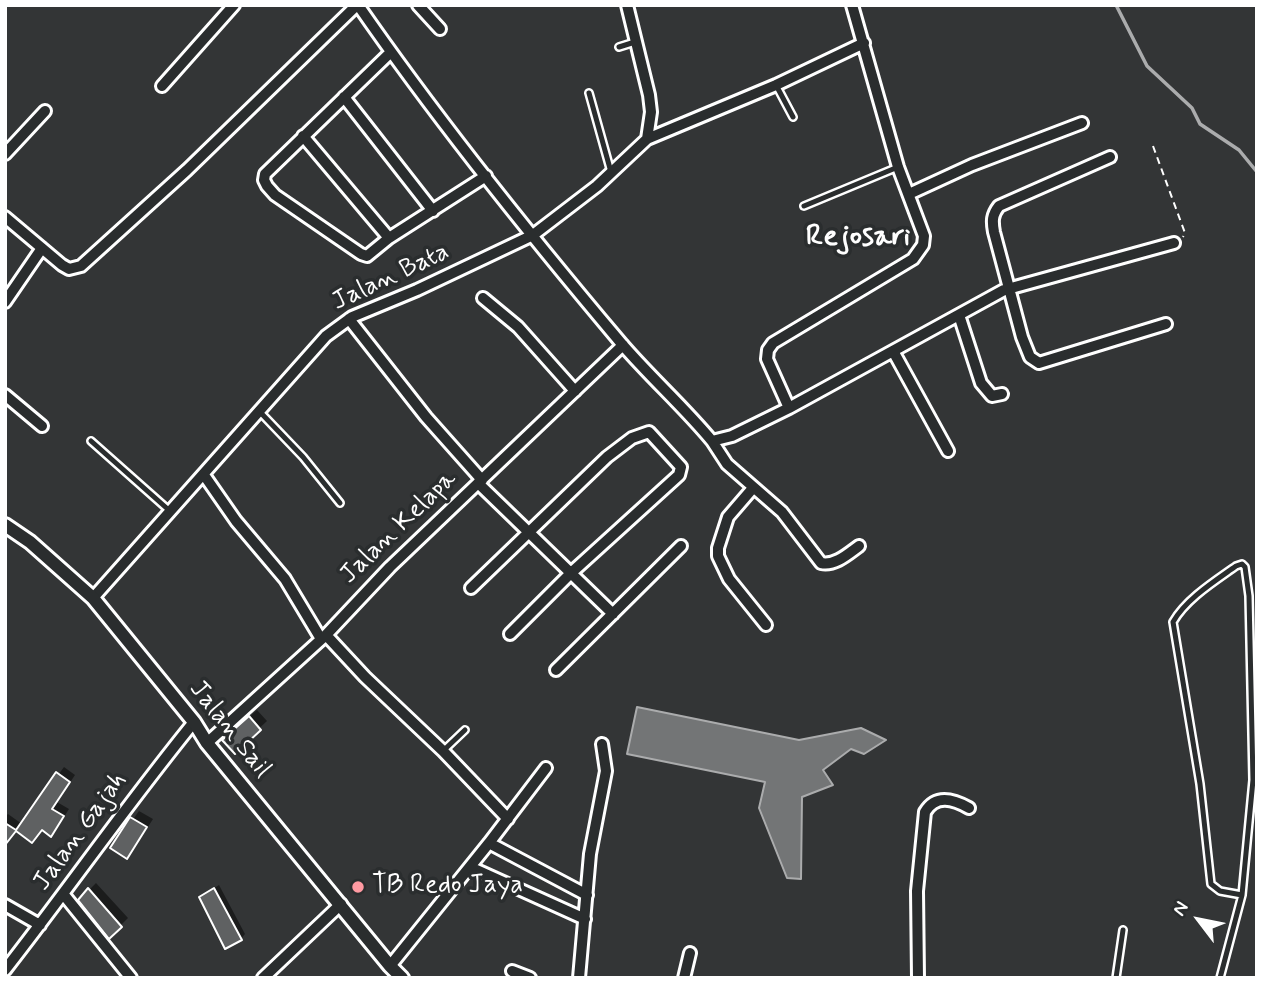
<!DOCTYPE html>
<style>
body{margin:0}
#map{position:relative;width:1262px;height:983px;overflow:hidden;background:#333536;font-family:Mynerve,sans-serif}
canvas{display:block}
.frame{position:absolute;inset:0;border:7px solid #fff;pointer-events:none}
.north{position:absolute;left:1164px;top:885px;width:70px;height:70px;-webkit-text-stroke:5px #2a2d2e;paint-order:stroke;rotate:302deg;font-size:19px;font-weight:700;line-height:28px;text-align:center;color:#fff}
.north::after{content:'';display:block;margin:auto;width:24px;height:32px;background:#fff;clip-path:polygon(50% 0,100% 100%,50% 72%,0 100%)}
</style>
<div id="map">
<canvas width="1262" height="983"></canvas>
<div class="frame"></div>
<div class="north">N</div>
</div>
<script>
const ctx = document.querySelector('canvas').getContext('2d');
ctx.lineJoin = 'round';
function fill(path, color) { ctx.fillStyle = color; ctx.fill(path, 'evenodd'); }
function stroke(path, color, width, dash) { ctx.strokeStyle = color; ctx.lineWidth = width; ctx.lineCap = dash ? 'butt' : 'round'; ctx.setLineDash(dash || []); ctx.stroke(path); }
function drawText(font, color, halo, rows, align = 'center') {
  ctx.font = font + ' Mynerve,sans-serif'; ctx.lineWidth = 7; ctx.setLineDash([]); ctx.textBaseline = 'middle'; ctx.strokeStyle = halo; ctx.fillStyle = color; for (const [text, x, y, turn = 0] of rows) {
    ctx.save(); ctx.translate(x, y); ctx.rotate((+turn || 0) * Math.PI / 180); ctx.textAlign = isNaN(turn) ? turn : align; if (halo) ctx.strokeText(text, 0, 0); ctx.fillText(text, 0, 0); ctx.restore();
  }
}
const water = new Path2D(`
 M 637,707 L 799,740 L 861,728 L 886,740 L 864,754 L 851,749 L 823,770 L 833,785 L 802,797 L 801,879 L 787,878 L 759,808 L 765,782 L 627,754 Z`);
fill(water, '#737576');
stroke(water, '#abacad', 2);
fill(new Path2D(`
 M 257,710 L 267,721 L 235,751 L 232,733 Z
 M 64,767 L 75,775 L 57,802 L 69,809 L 57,828 L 51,835 L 43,828 L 17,829 L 5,844 L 5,817 L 8,814 L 22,824 Z
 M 139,811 L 153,819 L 134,849 L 127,857 L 112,848 Z
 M 96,883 L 128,918 L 110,936 L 89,890 Z
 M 219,885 L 245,934 L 241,939 L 201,897 Z`), '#0007');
stroke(new Path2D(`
 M 1116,5 L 1147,66 L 1192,108 L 1200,124 L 1239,150 L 1257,172`), '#abacad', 3.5);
const building = new Path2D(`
 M 249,716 L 261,730 L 235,754 L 222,740 Z
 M 56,772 L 70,782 L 52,809 L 64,816 L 51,837 L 42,830 L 32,843 L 16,831 L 5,845 L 5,823 L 16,830 Z
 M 130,817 L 147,827 L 127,859 L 110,848 Z
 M 88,888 L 122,927 L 109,939 L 78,900 Z
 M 214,888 L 242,940 L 225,949 L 199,897 Z`);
fill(building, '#5f6162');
stroke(building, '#fff', 2);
const service = new Path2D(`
 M 619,47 L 635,42
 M 776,85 L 793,117
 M 589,93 L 611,172
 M 804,206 L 898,167
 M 260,412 L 303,457 L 340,503
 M 91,441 L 171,512
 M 443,751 L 465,730
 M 1116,978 L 1123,930
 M 1220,978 L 1242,895 L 1253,780 L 1249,596 L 1245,567 L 1242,564 L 1236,566 C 1215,581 1186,599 1173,622 L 1200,784 L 1211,884 L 1220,891 L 1242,895`);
const minor = new Path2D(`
 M 358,5 C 439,122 529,234 621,343 C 650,377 684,407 712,441 L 732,436 L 789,408 L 1004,290 L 1174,243
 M 418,5 L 440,29
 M 391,52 L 265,174 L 264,180 L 267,186 L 275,195 L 361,254 L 367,256 L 389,238 L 486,176
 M 162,86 L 234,5
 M 344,97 L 433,211
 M 303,136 L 389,238
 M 647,139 L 776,85 L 864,43
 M 5,154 L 45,111
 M 1110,157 L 999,206 C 992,215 992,221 994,232 L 1022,337 L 1030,357 L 1039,363 L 1166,324
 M 909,194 L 972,165 L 1082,123
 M 5,217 L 62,265 L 69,269 L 81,266 L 187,170 L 357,5
 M 483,298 L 518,327 L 575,391
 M 5,302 L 42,248
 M 959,315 L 981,383 L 992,396 L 1002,394
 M 349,319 L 426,417 L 482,480
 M 893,351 L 948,451
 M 5,395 L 42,426
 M 789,408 L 767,359 L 768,350 L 773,343 L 913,259 L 923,245 L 924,236 L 898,167 L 852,5
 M 712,441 L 727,464 L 782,512 L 821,563 C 835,566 848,554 859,546
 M 204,475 L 236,521 L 285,579 L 321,639
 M 478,483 L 613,614
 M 753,488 L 728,517 L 718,548 L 718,556 L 729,579 L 766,625
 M 471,588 L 607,457 L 632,438 L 649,432 L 681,467 L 679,475 L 571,573 L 510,634
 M 93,598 L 326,336 L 352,317 L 417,290 L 533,235 L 597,186 L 647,139 L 651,112 L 649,95 L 627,5
 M 326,635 L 365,677 L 443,751 L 508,819
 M 556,670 L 681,546
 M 207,743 L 326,635 L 390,567 L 623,345
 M 489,843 L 587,895
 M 470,867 L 585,919
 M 64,895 L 131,978
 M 5,905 L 40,925
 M 390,966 L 489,843 L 546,768
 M 5,970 C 69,888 128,803 194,722
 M 512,971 L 530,978
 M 263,978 L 341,904
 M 579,978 L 590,854 L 606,771 L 602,744
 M 684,978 L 690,953
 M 918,978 L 917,891 L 925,812 C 936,794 953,799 969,808`);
const tertiary = new Path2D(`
 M 5,525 L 30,542 L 93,598 L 194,722 L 207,743 L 390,966 L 402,978`);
stroke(service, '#fff', 10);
stroke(minor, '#fff', 16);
stroke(tertiary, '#fff', 18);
stroke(new Path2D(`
 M 1153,146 L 1185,233 L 1183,237`), '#fff', 2, [7, 5]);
stroke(service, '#2a2d2e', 5);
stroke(minor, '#2a2d2e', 10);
stroke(tertiary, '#2a2d2e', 12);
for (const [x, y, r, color] of [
 [358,887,7,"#ff9aa2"]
]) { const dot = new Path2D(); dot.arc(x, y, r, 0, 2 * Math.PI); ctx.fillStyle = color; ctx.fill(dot); stroke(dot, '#2a2d2e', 2.5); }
drawText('26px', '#fff', '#2a2d2e', [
 ["Jalan Bata",391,278,-25],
 ["Jalan Kelapa",399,528,-44],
 ["Jalan Sail",229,730,52],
 ["Jalan Gajah",81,832,-54]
]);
drawText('26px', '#fff', '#2a2d2e', [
 ["TB Redo Jaya",372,887]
], 'left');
drawText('bold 30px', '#fff', '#2a2d2e', [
 ["Rejosari",858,238]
]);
</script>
